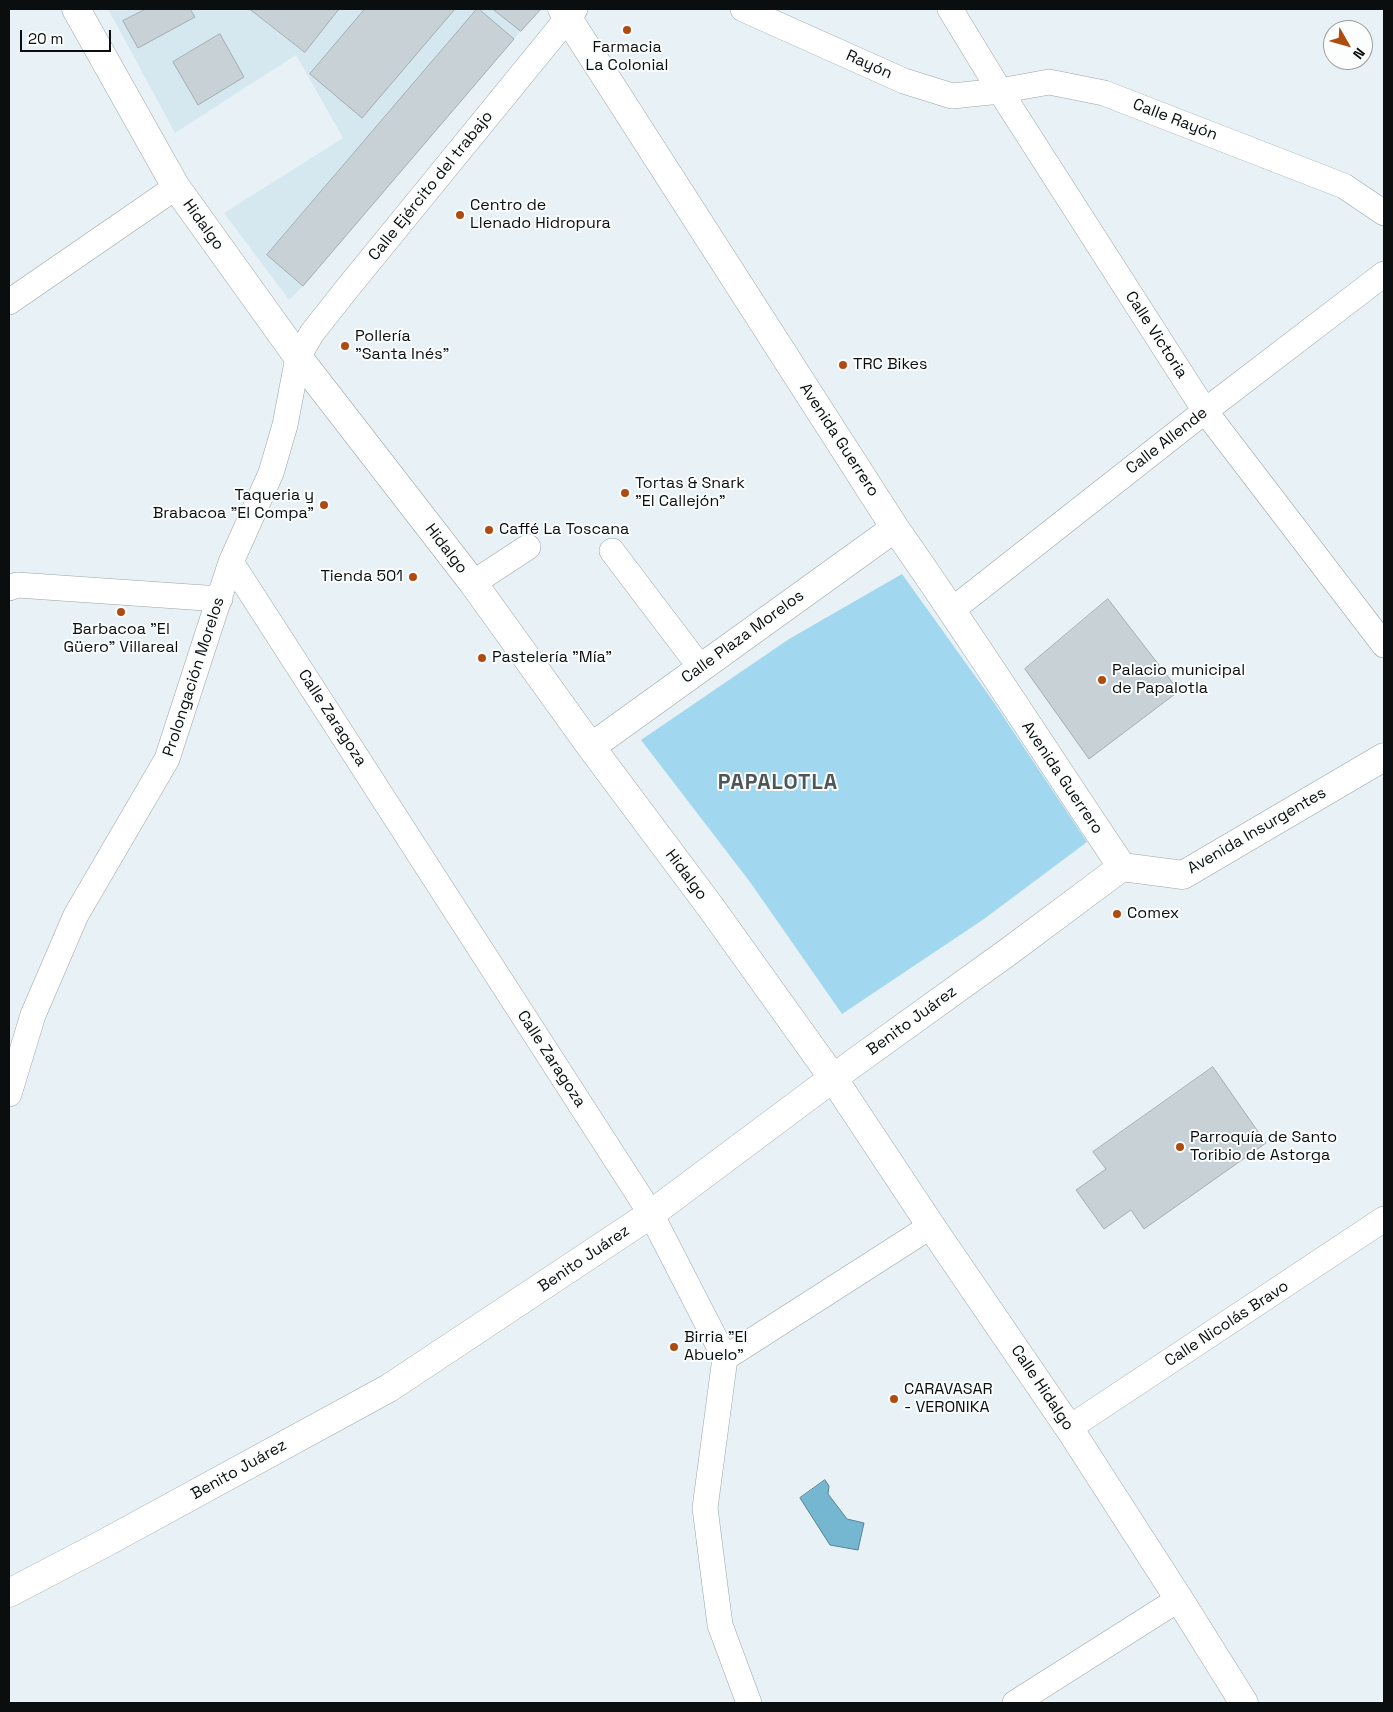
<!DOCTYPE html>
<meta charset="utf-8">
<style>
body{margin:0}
#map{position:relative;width:1393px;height:1712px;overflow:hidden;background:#e8f2f6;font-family:"Space Grotesk",sans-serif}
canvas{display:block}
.frame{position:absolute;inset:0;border:10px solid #0b0e0f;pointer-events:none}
.north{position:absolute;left:1323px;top:20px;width:50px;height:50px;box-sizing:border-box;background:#fcfefe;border:1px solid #9c9e9e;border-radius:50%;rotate:128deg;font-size:14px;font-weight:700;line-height:20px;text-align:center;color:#0b0e0f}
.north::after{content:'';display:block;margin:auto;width:18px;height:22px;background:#ad4b10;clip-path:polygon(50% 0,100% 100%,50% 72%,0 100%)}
.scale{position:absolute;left:20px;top:30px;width:91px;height:22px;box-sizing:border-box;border:2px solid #0b0e0f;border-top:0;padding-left:6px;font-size:15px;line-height:18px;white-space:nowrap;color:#0b0e0f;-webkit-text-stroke:4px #fcfefe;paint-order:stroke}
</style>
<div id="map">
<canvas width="1393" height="1712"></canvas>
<div class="frame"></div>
<div class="north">N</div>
<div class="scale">20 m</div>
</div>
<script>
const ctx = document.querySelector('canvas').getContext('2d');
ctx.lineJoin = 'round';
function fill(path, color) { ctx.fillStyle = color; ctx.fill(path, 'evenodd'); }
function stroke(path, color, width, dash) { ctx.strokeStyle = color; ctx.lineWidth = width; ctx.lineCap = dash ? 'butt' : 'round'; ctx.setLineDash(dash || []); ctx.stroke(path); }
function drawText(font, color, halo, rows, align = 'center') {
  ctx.font = font + ' "Space Grotesk",sans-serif'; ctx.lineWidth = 4; ctx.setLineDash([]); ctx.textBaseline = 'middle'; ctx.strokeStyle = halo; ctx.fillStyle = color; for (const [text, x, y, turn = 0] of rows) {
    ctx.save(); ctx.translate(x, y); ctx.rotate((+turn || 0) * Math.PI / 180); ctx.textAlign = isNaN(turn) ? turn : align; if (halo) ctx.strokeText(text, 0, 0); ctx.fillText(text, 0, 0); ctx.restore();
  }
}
fill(new Path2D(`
 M 108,9 L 541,9 L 514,39 L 303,286 L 289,300 L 224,213 L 343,138 L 296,55 L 175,133 Z`), '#d6e8ef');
fill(new Path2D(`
 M 902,574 L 993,701 L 1087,842 L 984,919 L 842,1014 L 750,882 L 641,740 L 789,639 Z`), '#a2d8ef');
const water = new Path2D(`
 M 825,1480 L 829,1486 L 828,1494 L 847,1519 L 864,1523 L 858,1550 L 830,1545 L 800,1498 Z`);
fill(water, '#75b7d1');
stroke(water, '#558497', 1);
const building = new Path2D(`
 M 146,9 L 190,9 L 195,17 L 138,48 L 123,21 Z
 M 250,9 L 339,9 L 305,52 Z
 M 365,9 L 455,9 L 362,118 L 310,74 Z
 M 477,9 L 479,9 L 514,39 L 303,286 L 267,255 Z
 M 493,9 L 541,9 L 521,31 Z
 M 220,34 L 244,77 L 198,105 L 173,62 Z
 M 1108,599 L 1179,691 L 1089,759 L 1025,669 Z
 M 1213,1067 L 1266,1143 L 1144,1229 L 1131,1210 L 1104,1229 L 1076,1190 L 1106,1169 L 1093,1152 Z`);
fill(building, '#c8d2d6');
stroke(building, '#a4adb1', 1);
const street = new Path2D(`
 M 743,9 L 904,81 L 952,96 L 1000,91 L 1049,82 L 1104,93 L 1344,186 L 1384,213
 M 950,9 L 1000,91 L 1205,411 L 1384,645
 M 9,302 L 176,187
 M 612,551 L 700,667
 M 231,562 L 651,1214 L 725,1358
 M 473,583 L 528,547
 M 9,588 L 17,585 L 220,599
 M 952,610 L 1205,411 L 1384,274
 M 9,1094 L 33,1015 L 76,915 L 167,759 L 231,562 L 271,473 L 285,425 L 298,357 L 312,333 L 350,285 L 575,9
 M 725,1358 L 705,1508 L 720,1625 L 749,1703
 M 725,1358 L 931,1226
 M 1069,1428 L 1384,1219
 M 1015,1703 L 1179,1599`);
const secondary = new Path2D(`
 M 76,9 L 176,187 L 298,357 L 473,583 L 591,747 L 712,909 L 833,1078 L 931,1226 L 1069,1428 L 1179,1599 L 1244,1703
 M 562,9 L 895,528 C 973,639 1046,754 1122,867
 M 591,747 L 895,528
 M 1122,867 L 1183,875 L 1384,757
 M 9,1593 L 103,1544 L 389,1388 L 651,1214 L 833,1078 L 1008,952 L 1122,867`);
stroke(street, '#9ba4a8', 26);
stroke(secondary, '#9ba4a8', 29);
stroke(street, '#fff', 25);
stroke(secondary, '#fff', 28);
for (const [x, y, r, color] of [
 [627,30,5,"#ad4b10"],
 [460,215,5,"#ad4b10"],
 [345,346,5,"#ad4b10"],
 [843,365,5,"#ad4b10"],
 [625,493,5,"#ad4b10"],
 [324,505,5,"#ad4b10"],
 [489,530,5,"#ad4b10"],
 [413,577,5,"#ad4b10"],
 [121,612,5,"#ad4b10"],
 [482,658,5,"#ad4b10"],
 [1102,680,5,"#ad4b10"],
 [1117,914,5,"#ad4b10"],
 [1180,1147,5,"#ad4b10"],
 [674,1347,5,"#ad4b10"],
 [894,1399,5,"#ad4b10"]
]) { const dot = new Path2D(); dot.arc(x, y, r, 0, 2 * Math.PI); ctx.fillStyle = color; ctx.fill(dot); stroke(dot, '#fcfefe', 2); }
drawText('16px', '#0b0e0f', '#fcfefe', [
 ["Farmacia",627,48,"center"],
 ["La Colonial",627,66,"center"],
 ["Centro de",470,206],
 ["Llenado Hidropura",470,224],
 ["Pollería",355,337],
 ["\"Santa Inés\"",355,355],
 ["TRC Bikes",853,365],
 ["Tortas & Snark",635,484],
 ["\"El Callejón\"",635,502],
 ["Taqueria y",314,496,"right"],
 ["Brabacoa \"El Compa\"",314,514,"right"],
 ["Caffé La Toscana",499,530],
 ["Tienda 501",403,577,"right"],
 ["Barbacoa \"El",121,630,"center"],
 ["Güero\" Villareal",121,648,"center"],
 ["Pastelería \"Mía\"",492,658],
 ["Palacio municipal",1112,671],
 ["de Papalotla",1112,689],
 ["Comex",1127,914],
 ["Parroquía de Santo",1190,1138],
 ["Toribio de Astorga",1190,1156],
 ["Birria \"El",684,1338],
 ["Abuelo\"",684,1356],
 ["CARAVASAR",904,1390],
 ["- VERONIKA",904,1408]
], 'left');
drawText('16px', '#0b0e0f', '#fcfefe', [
 ["Rayón",869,65,24],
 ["Calle Rayón",1175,120,21],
 ["Calle Ejército del trabajo",431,186,-51],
 ["Hidalgo",203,225,54],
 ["Calle Victoria",1156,335,57],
 ["Avenida Guerrero",839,440,57],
 ["Calle Allende",1167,441,-38],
 ["Hidalgo",446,549,52],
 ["Calle Plaza Morelos",743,637,-36],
 ["Prolongación Morelos",194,677,-72],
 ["Calle Zaragoza",332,718,57],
 ["Avenida Guerrero",1062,778,56],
 ["Avenida Insurgentes",1257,831,-30],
 ["Hidalgo",686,875,53],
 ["Benito Juárez",912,1021,-36],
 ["Calle Zaragoza",551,1059,57],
 ["Benito Juárez",584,1259,-34],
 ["Calle Nicolás Bravo",1227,1324,-33],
 ["Calle Hidalgo",1042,1388,56],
 ["Benito Juárez",239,1470,-29]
]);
ctx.letterSpacing = '1px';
drawText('bold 21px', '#4e565a', '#fcfefe', [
 ["PAPALOTLA",778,783]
]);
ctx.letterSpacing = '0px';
</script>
